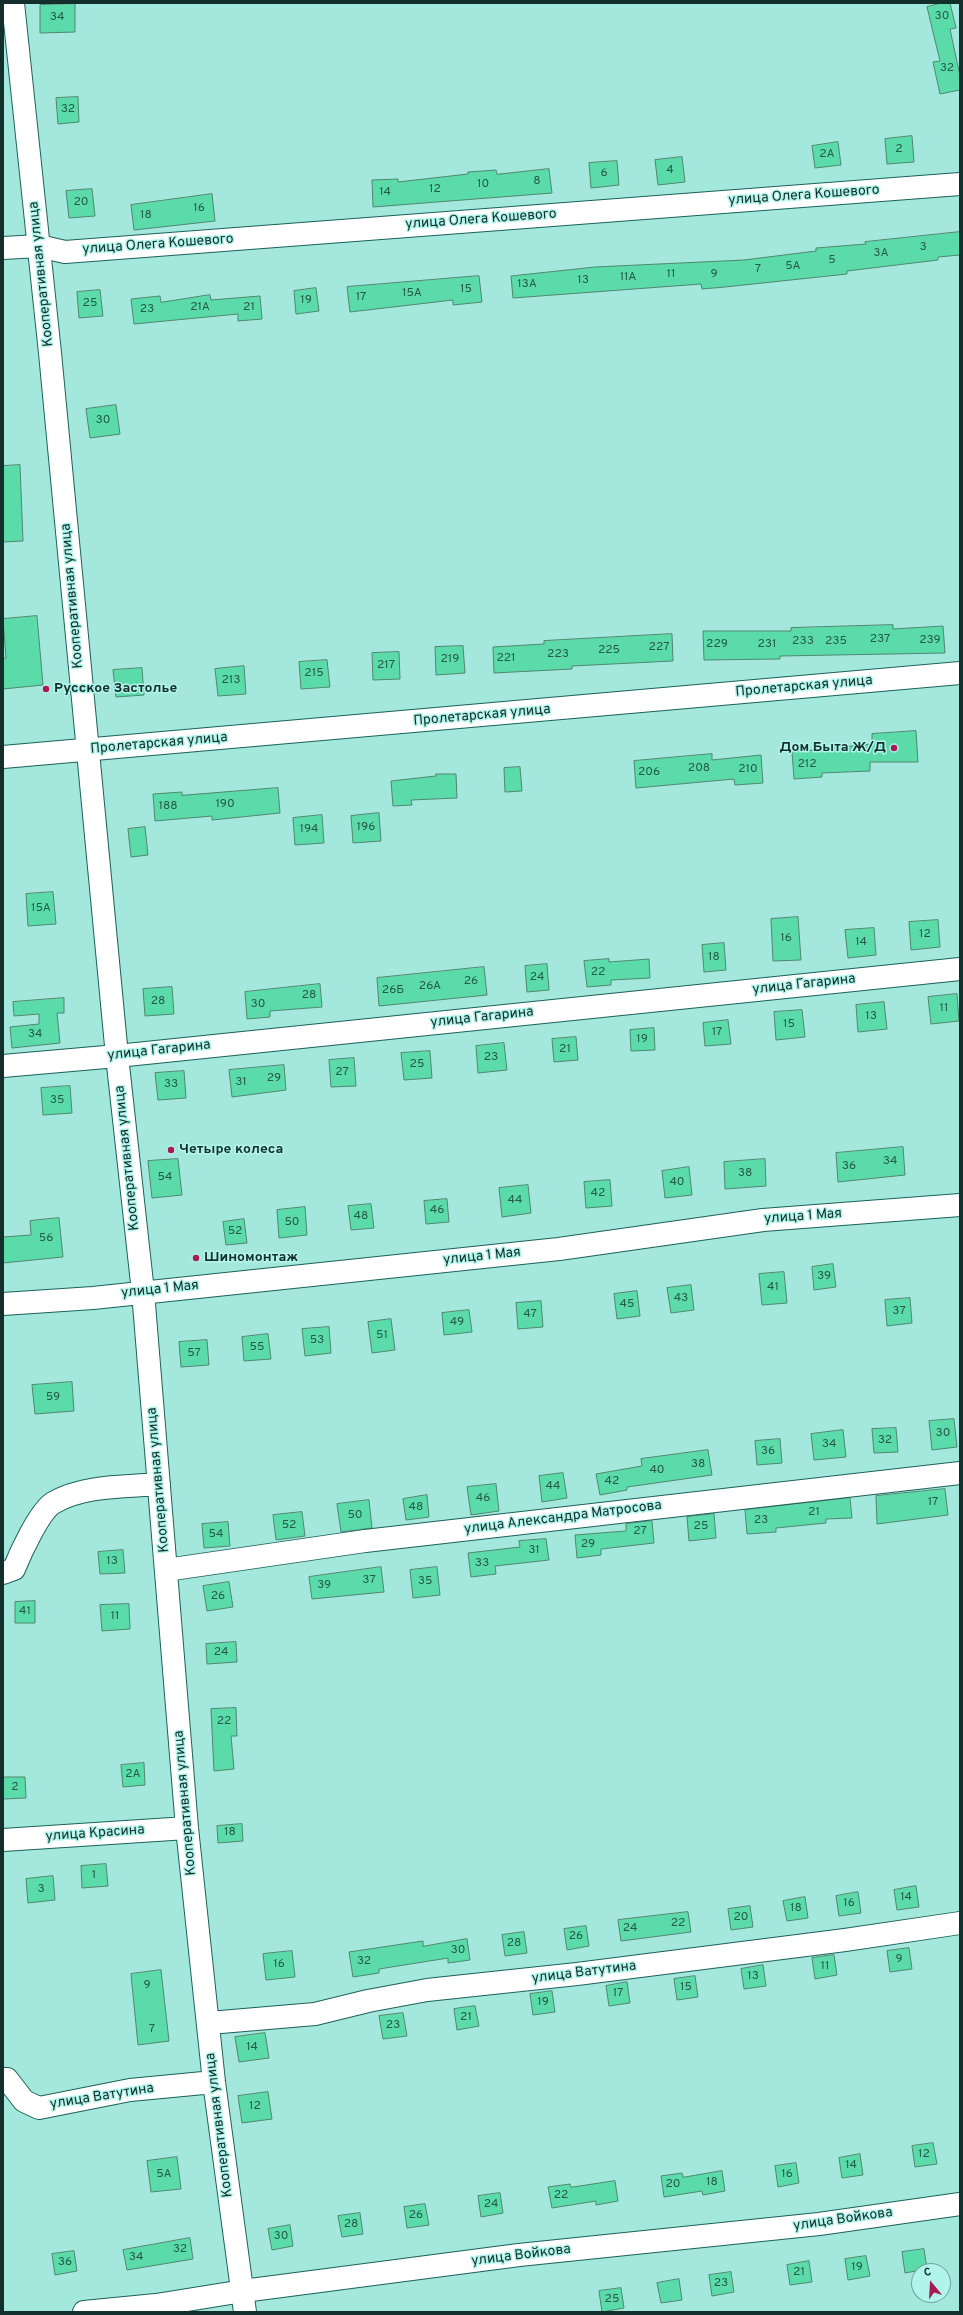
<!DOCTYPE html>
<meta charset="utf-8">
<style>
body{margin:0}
#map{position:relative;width:963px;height:2315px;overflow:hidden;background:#a3e7dd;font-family:Overpass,sans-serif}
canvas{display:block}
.frame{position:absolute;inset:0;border:4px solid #132f2b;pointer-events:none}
.north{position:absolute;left:911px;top:2263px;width:40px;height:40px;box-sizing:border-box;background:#b0f4eb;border:1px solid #71a59e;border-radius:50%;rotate:342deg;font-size:11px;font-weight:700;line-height:16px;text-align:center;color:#132f2b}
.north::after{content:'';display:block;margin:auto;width:14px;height:18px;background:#aa1951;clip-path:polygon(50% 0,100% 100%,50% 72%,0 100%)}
</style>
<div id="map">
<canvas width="963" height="2315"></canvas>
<div class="frame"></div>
<div class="north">С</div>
</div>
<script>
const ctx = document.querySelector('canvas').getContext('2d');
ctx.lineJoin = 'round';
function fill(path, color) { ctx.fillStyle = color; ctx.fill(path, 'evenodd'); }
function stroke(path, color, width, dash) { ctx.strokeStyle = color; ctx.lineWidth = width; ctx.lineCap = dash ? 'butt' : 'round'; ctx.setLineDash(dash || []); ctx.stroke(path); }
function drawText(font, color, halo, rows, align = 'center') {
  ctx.font = font + ' Overpass,sans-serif'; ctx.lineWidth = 3; ctx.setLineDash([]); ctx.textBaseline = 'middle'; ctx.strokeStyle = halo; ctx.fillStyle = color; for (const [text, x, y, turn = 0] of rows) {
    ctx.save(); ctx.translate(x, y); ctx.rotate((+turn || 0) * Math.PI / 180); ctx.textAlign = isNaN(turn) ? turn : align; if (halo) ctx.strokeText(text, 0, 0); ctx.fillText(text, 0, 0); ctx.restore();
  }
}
const building = new Path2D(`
 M 942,3 L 950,3 L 956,28 L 950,29 L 960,76 L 960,90 L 940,94 L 933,62 L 940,61 L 927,7 Z
 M 75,4 L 75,32 L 40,33 L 40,5 Z
 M 78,97 L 79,122 L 58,124 L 56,98 Z
 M 912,136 L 914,162 L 887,164 L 885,139 Z
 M 838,142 L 841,165 L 815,168 L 812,146 Z
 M 682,157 L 685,182 L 658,185 L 655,160 Z
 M 617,161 L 619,185 L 591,188 L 589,163 Z
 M 549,169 L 552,193 L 373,207 L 372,180 L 398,179 L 398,182 L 468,174 L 468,172 L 496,170 L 497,174 Z
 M 92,189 L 95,216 L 69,218 L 66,191 Z
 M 212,194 L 215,221 L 134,230 L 131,205 Z
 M 960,232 L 960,255 L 938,257 L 938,260 L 847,271 L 847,274 L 725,287 L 702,289 L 701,284 L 513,298 L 511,276 L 595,267 L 744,260 L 816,251 L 816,248 L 866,244 L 865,242 Z
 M 479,276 L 482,302 L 453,305 L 453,300 L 350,312 L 347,287 Z
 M 316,288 L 319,311 L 296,314 L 294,291 Z
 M 100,290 L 103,316 L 79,318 L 77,292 Z
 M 210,295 L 211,300 L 260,296 L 262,319 L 238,321 L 238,314 L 134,324 L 131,299 L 160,296 L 161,302 Z
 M 116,405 L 120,434 L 90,438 L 86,409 Z
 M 20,465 L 23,541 L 3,542 L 3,466 Z
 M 37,616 L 43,685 L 3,689 L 3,658 L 6,658 L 3,619 Z
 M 893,625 L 893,629 L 943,626 L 945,653 L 780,656 L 780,659 L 704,660 L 703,631 L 791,631 L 791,628 Z
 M 672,634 L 673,661 L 572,666 L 572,669 L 494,673 L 493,647 L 544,644 L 544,641 Z
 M 463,646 L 465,673 L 436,675 L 435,647 Z
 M 399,652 L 400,679 L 373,680 L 372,653 Z
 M 327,660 L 330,687 L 301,689 L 299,662 Z
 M 244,666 L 246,694 L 218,696 L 215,669 Z
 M 142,668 L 144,695 L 116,697 L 113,670 Z
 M 916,731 L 918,762 L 870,762 L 870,771 L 822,773 L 822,777 L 794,779 L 792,752 L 872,744 L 872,734 Z
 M 712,754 L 712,760 L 761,755 L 763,783 L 735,785 L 734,779 L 636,788 L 634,761 Z
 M 520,767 L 522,791 L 505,792 L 504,768 Z
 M 436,774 L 456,774 L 457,798 L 411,800 L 412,805 L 393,806 L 391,781 L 436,776 Z
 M 278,788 L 280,813 L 212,820 L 212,816 L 155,821 L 153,794 L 182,792 L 182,795 Z
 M 379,813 L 381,841 L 353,843 L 351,816 Z
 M 322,815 L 324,843 L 295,845 L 293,818 Z
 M 145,827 L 148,855 L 131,857 L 128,829 Z
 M 53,892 L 56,924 L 28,926 L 26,894 Z
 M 798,917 L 801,960 L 773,961 L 771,919 Z
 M 938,920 L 940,947 L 911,950 L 909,922 Z
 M 874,928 L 876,955 L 848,958 L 845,930 Z
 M 724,943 L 726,970 L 704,972 L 702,945 Z
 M 609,959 L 609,962 L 649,959 L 650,978 L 611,980 L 611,985 L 587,987 L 584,961 Z
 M 547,964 L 549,990 L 527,992 L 525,966 Z
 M 484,967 L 487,995 L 379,1006 L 377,978 Z
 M 320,984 L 322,1007 L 270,1011 L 270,1017 L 247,1019 L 245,992 Z
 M 172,987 L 174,1014 L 145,1016 L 143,989 Z
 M 957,994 L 959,1021 L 931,1024 L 928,997 Z
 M 64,998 L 64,1013 L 57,1013 L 60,1043 L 12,1048 L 10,1027 L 39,1024 L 39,1014 L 14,1016 L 13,1002 Z
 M 884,1002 L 887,1029 L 858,1032 L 856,1005 Z
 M 802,1010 L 805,1037 L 776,1040 L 774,1012 Z
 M 728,1020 L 731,1044 L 705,1046 L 703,1023 Z
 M 654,1028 L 655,1050 L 631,1051 L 630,1030 Z
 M 576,1037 L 578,1060 L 554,1062 L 552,1039 Z
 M 504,1043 L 507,1070 L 478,1073 L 476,1046 Z
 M 430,1051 L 432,1078 L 404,1080 L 401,1053 Z
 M 354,1058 L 356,1086 L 331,1087 L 329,1060 Z
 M 284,1065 L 286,1090 L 232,1097 L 229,1070 Z
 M 184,1071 L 186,1098 L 158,1100 L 155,1073 Z
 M 70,1086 L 72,1113 L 43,1115 L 41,1088 Z
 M 903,1147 L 905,1175 L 838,1182 L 836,1153 Z
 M 178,1159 L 182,1195 L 152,1198 L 148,1161 Z
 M 765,1159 L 766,1186 L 725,1189 L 724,1162 Z
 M 689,1167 L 692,1195 L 665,1198 L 662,1171 Z
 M 610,1180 L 612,1206 L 586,1208 L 584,1182 Z
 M 528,1185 L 531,1213 L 502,1217 L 499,1188 Z
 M 447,1199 L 449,1222 L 426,1224 L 424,1201 Z
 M 371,1204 L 374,1228 L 351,1230 L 348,1206 Z
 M 305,1207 L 307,1235 L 279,1238 L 277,1210 Z
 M 59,1218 L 63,1257 L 3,1263 L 3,1237 L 31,1235 L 30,1221 Z
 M 244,1219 L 247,1243 L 226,1245 L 223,1222 Z
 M 833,1264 L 836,1287 L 814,1290 L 812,1267 Z
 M 784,1272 L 787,1303 L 762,1305 L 759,1274 Z
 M 691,1285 L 694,1310 L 671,1313 L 667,1288 Z
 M 637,1291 L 640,1316 L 617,1319 L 614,1294 Z
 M 910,1298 L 912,1323 L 887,1326 L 885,1300 Z
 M 541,1301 L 543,1327 L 518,1329 L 516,1303 Z
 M 469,1310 L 472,1332 L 444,1335 L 442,1313 Z
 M 391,1319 L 395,1350 L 372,1353 L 368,1322 Z
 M 329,1327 L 331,1353 L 305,1356 L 302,1329 Z
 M 268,1334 L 271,1359 L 244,1361 L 242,1337 Z
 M 207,1340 L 209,1365 L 181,1367 L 179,1342 Z
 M 72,1382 L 74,1411 L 35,1414 L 32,1385 Z
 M 954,1419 L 957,1447 L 932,1450 L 929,1421 Z
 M 896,1428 L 898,1452 L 874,1453 L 872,1429 Z
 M 843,1430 L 846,1457 L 814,1460 L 811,1434 Z
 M 780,1439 L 782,1463 L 757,1465 L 755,1441 Z
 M 708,1450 L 712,1475 L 627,1487 L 627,1490 L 600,1495 L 596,1474 L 642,1466 L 641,1459 Z
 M 563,1473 L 567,1498 L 542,1502 L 539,1476 Z
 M 496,1484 L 499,1511 L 471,1515 L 467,1487 Z
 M 945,1489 L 948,1515 L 877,1524 L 876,1496 Z
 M 427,1495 L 429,1517 L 406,1520 L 403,1499 Z
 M 850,1498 L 852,1518 L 826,1519 L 826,1523 L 776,1528 L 776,1532 L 747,1534 L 745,1510 Z
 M 369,1500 L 372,1528 L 341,1532 L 337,1504 Z
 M 302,1512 L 305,1536 L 276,1540 L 273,1515 Z
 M 714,1514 L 716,1538 L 689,1541 L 687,1517 Z
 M 652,1521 L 654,1543 L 601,1549 L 601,1555 L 577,1558 L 575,1535 L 626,1531 L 626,1524 Z
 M 228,1522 L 230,1546 L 204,1548 L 202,1524 Z
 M 546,1539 L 549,1560 L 495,1566 L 496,1574 L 471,1577 L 468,1553 L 520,1547 L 519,1541 Z
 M 123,1550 L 125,1573 L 100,1574 L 98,1552 Z
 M 381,1567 L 384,1592 L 312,1599 L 309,1577 Z
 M 437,1567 L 440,1595 L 413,1598 L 410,1570 Z
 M 229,1582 L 233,1607 L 207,1611 L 203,1586 Z
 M 35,1601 L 35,1623 L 15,1623 L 15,1602 Z
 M 129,1604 L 130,1629 L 102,1631 L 100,1605 Z
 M 236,1642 L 237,1662 L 207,1664 L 206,1644 Z
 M 236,1708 L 237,1736 L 231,1736 L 234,1769 L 214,1771 L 211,1709 Z
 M 144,1763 L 145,1785 L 123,1787 L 121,1765 Z
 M 3,1777 L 25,1777 L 26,1798 L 4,1799 Z
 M 242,1824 L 243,1841 L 218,1843 L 217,1826 Z
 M 106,1864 L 108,1886 L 82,1888 L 81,1866 Z
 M 53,1876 L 55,1900 L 28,1903 L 26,1879 Z
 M 916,1886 L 919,1907 L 897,1910 L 894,1890 Z
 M 858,1892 L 861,1913 L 839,1916 L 836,1896 Z
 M 805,1897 L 808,1918 L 787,1921 L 783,1901 Z
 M 750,1906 L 753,1927 L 731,1930 L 728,1909 Z
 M 688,1912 L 691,1932 L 621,1941 L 618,1920 Z
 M 586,1926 L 589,1946 L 567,1950 L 564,1929 Z
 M 524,1932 L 527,1953 L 505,1956 L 502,1935 Z
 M 467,1939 L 470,1960 L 448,1963 L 448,1958 L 379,1969 L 379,1973 L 353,1977 L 349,1952 L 423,1941 L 423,1946 Z
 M 909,1948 L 912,1969 L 890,1972 L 887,1951 Z
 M 292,1951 L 295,1977 L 266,1980 L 263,1954 Z
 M 834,1955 L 837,1975 L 815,1979 L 812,1958 Z
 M 763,1965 L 766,1986 L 744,1989 L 741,1969 Z
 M 161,1970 L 169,2041 L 138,2045 L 131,1974 Z
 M 695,1976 L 698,1997 L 677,2000 L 674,1979 Z
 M 627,1982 L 630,2003 L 609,2006 L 606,1986 Z
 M 552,1991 L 555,2012 L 533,2015 L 530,1994 Z
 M 475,2006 L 479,2026 L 457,2030 L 454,2009 Z
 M 403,2013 L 407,2036 L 383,2039 L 379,2016 Z
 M 265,2033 L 269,2058 L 239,2062 L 235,2037 Z
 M 268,2092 L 272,2119 L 242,2123 L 238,2096 Z
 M 933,2143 L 937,2164 L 915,2167 L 912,2146 Z
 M 860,2154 L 863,2175 L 842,2178 L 839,2158 Z
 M 177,2157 L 181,2189 L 151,2192 L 147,2161 Z
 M 796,2163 L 799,2183 L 778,2187 L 775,2166 Z
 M 722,2171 L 725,2191 L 703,2195 L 702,2191 L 664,2197 L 661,2176 L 682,2173 L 683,2177 Z
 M 615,2181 L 618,2201 L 596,2205 L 596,2201 L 552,2208 L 548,2187 L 570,2184 L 571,2187 Z
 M 500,2193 L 503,2213 L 481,2217 L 478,2196 Z
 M 425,2204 L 429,2225 L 407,2228 L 404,2207 Z
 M 360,2213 L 363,2234 L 342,2237 L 338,2216 Z
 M 290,2225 L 293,2246 L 272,2250 L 268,2229 Z
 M 190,2238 L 193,2259 L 127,2270 L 123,2250 Z
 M 924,2249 L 927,2269 L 905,2273 L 902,2252 Z
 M 74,2251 L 77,2271 L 55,2275 L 52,2254 Z
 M 866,2256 L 870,2276 L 848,2280 L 845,2259 Z
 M 809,2261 L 812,2282 L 790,2285 L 787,2265 Z
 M 731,2272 L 734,2292 L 712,2296 L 709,2275 Z
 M 679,2279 L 682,2300 L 661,2303 L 657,2283 Z
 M 621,2288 L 624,2308 L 602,2312 L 599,2291 Z`);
fill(building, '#5bdbaa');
stroke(building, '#50876f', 1);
const minor = new Path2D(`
 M 13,3 L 50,353 L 117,1056 L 143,1292 L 187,1828 L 214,2082 L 245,2312
 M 3,248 L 39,246 L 65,252 L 960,184
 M 3,1066 L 117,1056 L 960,969
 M 3,1304 L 93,1298 L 559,1249 L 763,1220 L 960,1205
 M 166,1570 L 365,1541 L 960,1473
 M 3,1573 L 14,1569 C 20,1554 39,1512 53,1503 C 83,1485 125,1487 159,1484
 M 3,1840 L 187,1828
 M 209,2023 L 315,2014 L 368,2001 L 427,1990 L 577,1974 L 845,1940 L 960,1923
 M 3,2079 L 7,2079 L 24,2101 L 39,2108 L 130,2090 L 214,2082
 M 84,2312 L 156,2305 L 243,2291 L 519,2255 L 819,2224 L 960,2204`);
const major = new Path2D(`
 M 3,757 L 960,673`);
stroke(minor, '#1a625a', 24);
stroke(major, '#1a625a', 24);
stroke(minor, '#fff', 22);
stroke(major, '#fff', 22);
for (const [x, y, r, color] of [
 [46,689,4,"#aa1951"],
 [894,748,4,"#aa1951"],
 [171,1150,4,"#aa1951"],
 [196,1258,4,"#aa1951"]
]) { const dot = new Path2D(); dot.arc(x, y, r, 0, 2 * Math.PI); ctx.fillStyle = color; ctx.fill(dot); stroke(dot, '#b0f4eb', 1.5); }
drawText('12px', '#255a4b', null, [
 ["30",942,17],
 ["34",57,18],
 ["32",947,69],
 ["32",68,110],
 ["2",899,150],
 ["2А",827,155],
 ["4",670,171],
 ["6",604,174],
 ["8",537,182],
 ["10",483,185],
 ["12",435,190],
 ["14",385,193],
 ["20",81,203],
 ["16",199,209],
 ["18",146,216],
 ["3",923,248],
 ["3А",881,254],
 ["5",832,261],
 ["5А",793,267],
 ["7",758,270],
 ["11",671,275],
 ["9",714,275],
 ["11А",628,278],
 ["13",583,281],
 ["13А",527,285],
 ["15",466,290],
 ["15А",412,294],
 ["17",361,298],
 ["19",306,301],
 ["25",90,304],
 ["21А",200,308],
 ["21",249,308],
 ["23",147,310],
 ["30",103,421],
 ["237",880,640],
 ["239",930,641],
 ["233",803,642],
 ["235",836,642],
 ["229",717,645],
 ["231",767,645],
 ["227",659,648],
 ["225",609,651],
 ["223",558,655],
 ["221",506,659],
 ["219",450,660],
 ["217",386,666],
 ["215",314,674],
 ["213",231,681],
 ["212",807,765],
 ["208",699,769],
 ["210",748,770],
 ["206",649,773],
 ["190",225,805],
 ["188",168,807],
 ["196",366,828],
 ["194",309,830],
 ["15А",41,909],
 ["12",925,935],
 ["16",786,939],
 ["14",861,943],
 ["18",714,958],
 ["22",598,973],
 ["24",537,978],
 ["26",471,982],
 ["26А",430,987],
 ["26Б",393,991],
 ["28",309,996],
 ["28",158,1002],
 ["30",258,1005],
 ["11",944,1009],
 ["13",871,1017],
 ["15",789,1025],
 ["17",717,1033],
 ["34",35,1035],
 ["19",642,1040],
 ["21",565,1050],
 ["23",491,1058],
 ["25",417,1065],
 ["27",342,1073],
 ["29",274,1079],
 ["31",241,1083],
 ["33",171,1085],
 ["35",57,1101],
 ["34",890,1162],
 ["36",849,1167],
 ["38",745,1174],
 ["54",165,1178],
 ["40",677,1183],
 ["42",598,1194],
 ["44",515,1201],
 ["46",437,1211],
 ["48",361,1217],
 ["50",292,1223],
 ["52",235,1232],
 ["56",46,1239],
 ["39",824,1277],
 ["41",773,1288],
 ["43",681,1299],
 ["45",627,1305],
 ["37",899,1312],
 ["47",530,1315],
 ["49",457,1323],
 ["51",382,1336],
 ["53",317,1341],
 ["55",257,1348],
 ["57",194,1354],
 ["59",53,1398],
 ["30",943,1434],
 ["32",885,1441],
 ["34",829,1445],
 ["36",768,1452],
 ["38",698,1465],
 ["40",657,1471],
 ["42",612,1482],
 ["44",553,1487],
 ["46",483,1499],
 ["17",933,1503],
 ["48",416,1508],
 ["21",814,1513],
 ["50",355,1516],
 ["23",761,1521],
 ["52",289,1526],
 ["25",701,1527],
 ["27",640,1532],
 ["54",216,1535],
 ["29",588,1545],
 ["31",534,1551],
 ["13",112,1562],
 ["33",482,1564],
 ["37",369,1581],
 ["35",425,1582],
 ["39",324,1586],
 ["26",218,1597],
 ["41",25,1612],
 ["11",115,1617],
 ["24",221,1653],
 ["22",224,1722],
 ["2А",133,1775],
 ["2",15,1788],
 ["18",230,1833],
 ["1",94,1876],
 ["3",41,1890],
 ["14",906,1898],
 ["16",849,1904],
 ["18",796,1909],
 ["20",741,1918],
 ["22",678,1924],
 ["24",630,1929],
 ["26",576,1937],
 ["28",514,1944],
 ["30",458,1951],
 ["9",899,1960],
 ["32",364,1962],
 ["16",279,1965],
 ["11",825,1967],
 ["13",753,1977],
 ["9",147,1986],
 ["15",686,1988],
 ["17",618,1994],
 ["19",543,2003],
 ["21",466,2018],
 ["23",393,2026],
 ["7",152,2030],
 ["14",252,2048],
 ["12",255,2107],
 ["12",924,2155],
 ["14",851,2166],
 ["5А",164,2175],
 ["16",787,2175],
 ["18",712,2183],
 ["20",673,2185],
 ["22",561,2196],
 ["24",491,2205],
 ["26",416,2216],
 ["28",351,2225],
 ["30",281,2237],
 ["32",180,2250],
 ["34",136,2258],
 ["36",65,2263],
 ["19",857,2268],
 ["21",799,2273],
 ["23",721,2284],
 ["25",612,2300]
]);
drawText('14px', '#132f2b', '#b0f4eb', [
 ["улица Олега Кошевого",804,196,-4],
 ["улица Олега Кошевого",481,220,-4],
 ["улица Олега Кошевого",158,245,-4],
 ["Кооперативная улица",42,274,-96],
 ["Кооперативная улица",73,596,-95],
 ["Пролетарская улица",804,687,-5],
 ["Пролетарская улица",482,716,-5],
 ["Пролетарская улица",159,744,-5],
 ["улица Гагарина",804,985,-6],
 ["улица Гагарина",482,1018,-6],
 ["улица Гагарина",159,1051,-6],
 ["Кооперативная улица",128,1158,-96],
 ["улица 1 Мая",803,1217,-4],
 ["улица 1 Мая",482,1257,-6],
 ["улица 1 Мая",160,1290,-6],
 ["Кооперативная улица",159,1480,-95],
 ["улица Александра Матросова",563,1518,-7],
 ["Кооперативная улица",186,1803,-95],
 ["улица Красина",95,1834,-4],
 ["улица Ватутина",584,1973,-7],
 ["улица Ватутина",102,2097,-9],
 ["Кооперативная улица",220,2125,-97],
 ["улица Войкова",843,2220,-8],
 ["улица Войкова",521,2256,-7]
]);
drawText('bold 14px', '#132f2b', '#b0f4eb', [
 ["Русское Застолье",54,689],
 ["Дом Быта Ж/Д",886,748,"right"],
 ["Четыре колеса",179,1150],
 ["Шиномонтаж",204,1258]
], 'left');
</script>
